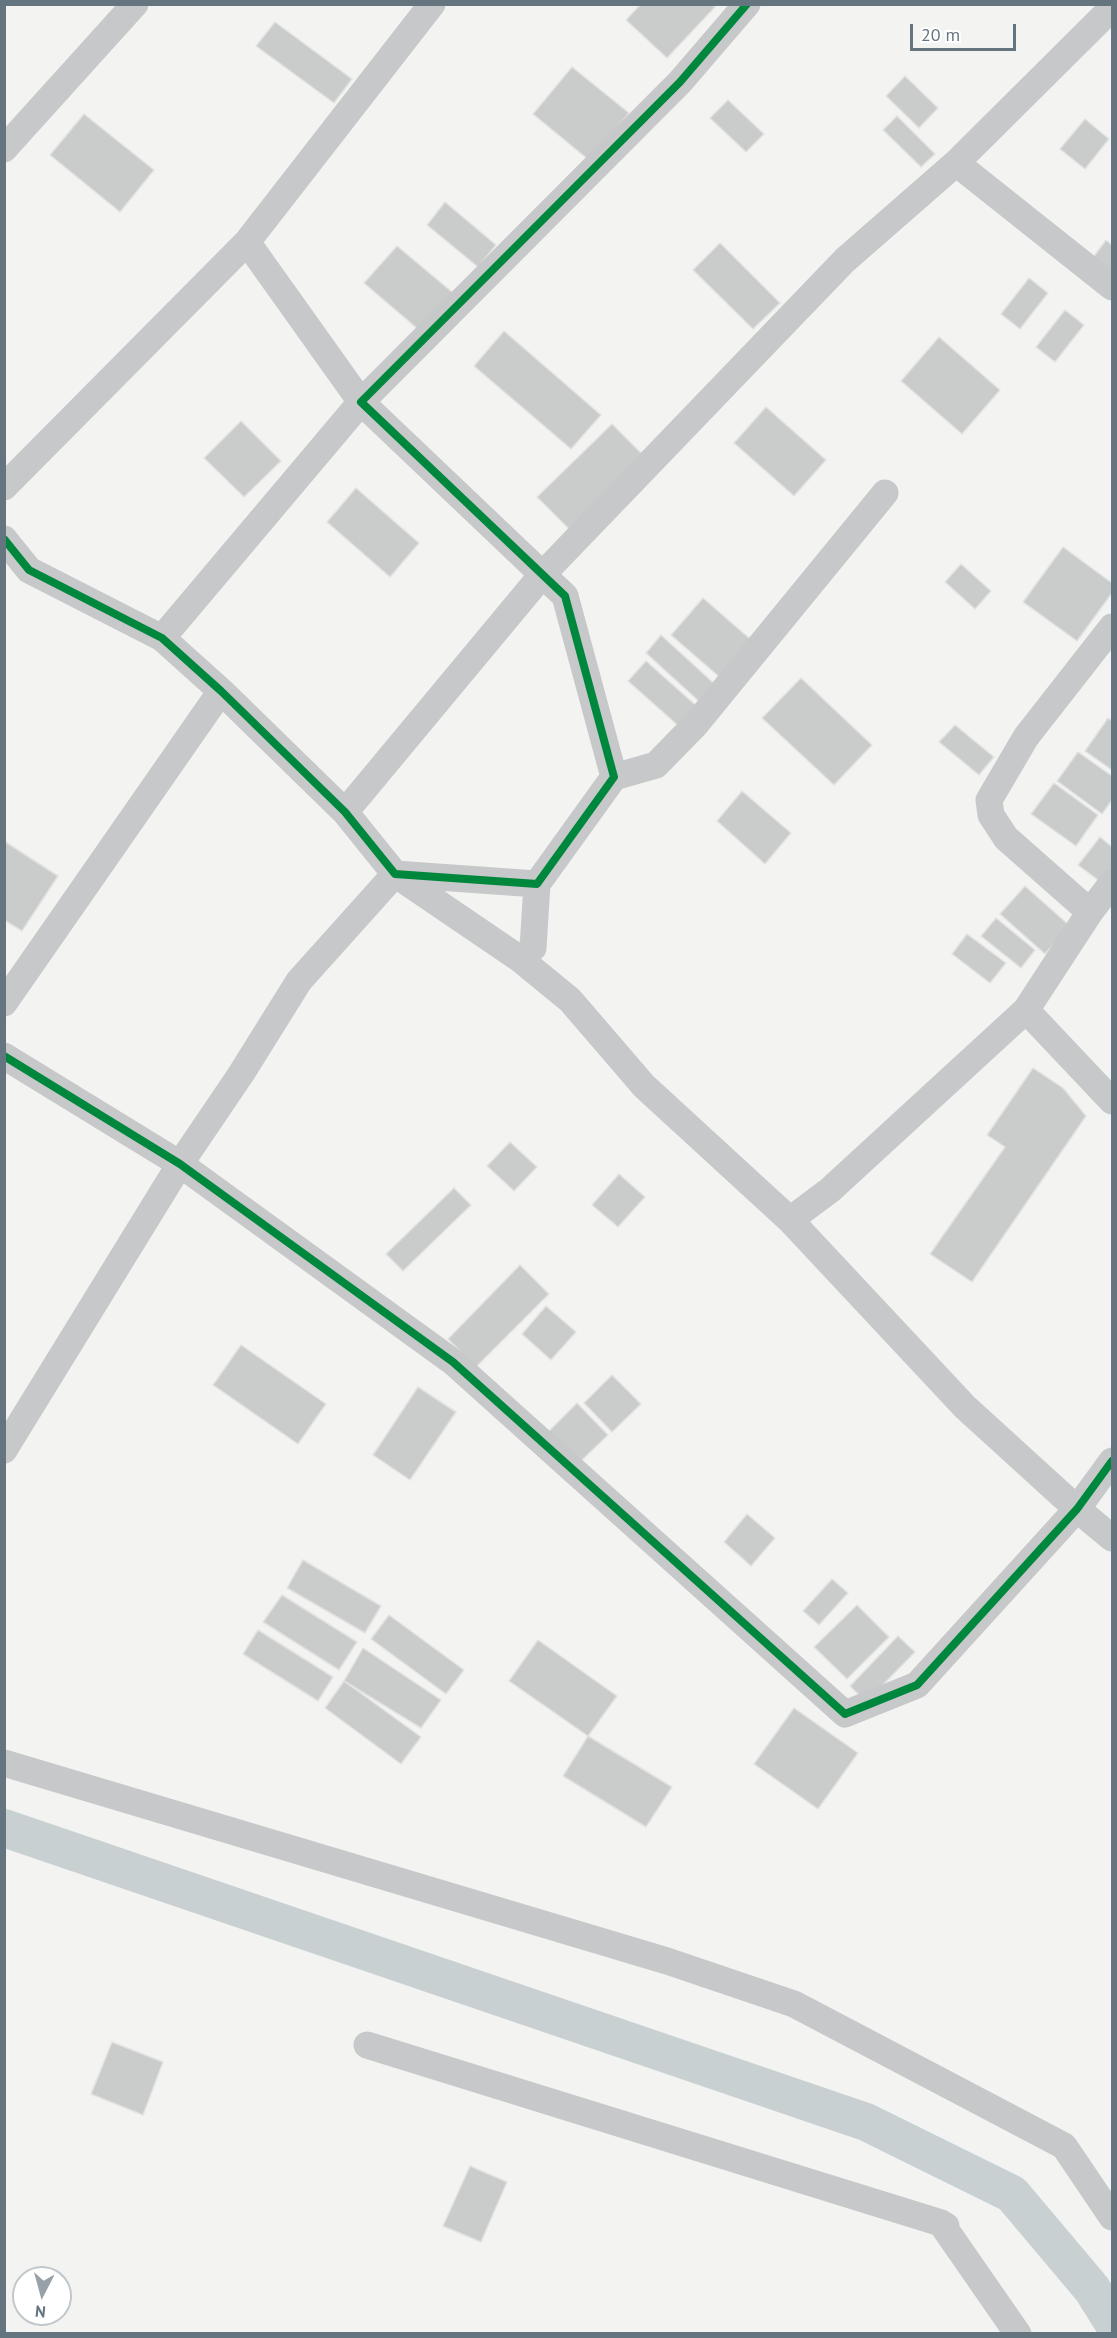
<!DOCTYPE html>
<style>
body{margin:0}
#map{position:relative;width:1117px;height:2338px;overflow:hidden;background:#f3f3f1;font-family:"PT Sans",sans-serif}
canvas{display:block}
.frame{position:absolute;inset:0;border:6px solid #65757f;pointer-events:none}
.north{position:absolute;left:12px;top:2266px;width:60px;height:60px;box-sizing:border-box;background:#fff;border:2px solid #c1c8cc;border-radius:50%;rotate:186deg;font-size:16px;font-weight:700;line-height:24px;text-align:center;color:#65757f}
.north::after{content:'';display:block;margin:auto;width:21px;height:27px;background:#97a1a7;clip-path:polygon(50% 0,100% 100%,50% 72%,0 100%)}
.scale{position:absolute;left:910px;top:24px;width:106px;height:27px;box-sizing:border-box;border:3px solid #65757f;border-top:0;padding-left:8px;font-size:18px;line-height:21px;white-space:nowrap;color:#65757f;-webkit-text-stroke:4px #fff;paint-order:stroke}
</style>
<div id="map">
<canvas width="1117" height="2338"></canvas>
<div class="frame"></div>
<div class="north">N</div>
<div class="scale">20 m</div>
</div>
<script>
const ctx = document.querySelector('canvas').getContext('2d');
ctx.lineJoin = 'round';
function stroke(path, color, width, dash) { ctx.strokeStyle = color; ctx.lineWidth = width; ctx.lineCap = dash ? 'butt' : 'round'; ctx.setLineDash(dash || []); ctx.stroke(path); }
function fill(path, color) { ctx.fillStyle = color; ctx.fill(path, 'evenodd'); }
stroke(new Path2D(`
 M 4,1828 L 866,2122 L 1012,2194 L 1092,2289 L 1112,2321`), '#c8d0d2', 38);
const building = new Path2D(`
 M 641,4 L 712,4 L 715,7 L 667,58 L 626,20 Z
 M 275,22 L 352,79 L 334,103 L 256,46 Z
 M 572,67 L 629,113 L 590,161 L 533,114 Z
 M 905,76 L 938,108 L 919,128 L 886,96 Z
 M 728,100 L 764,134 L 746,152 L 710,118 Z
 M 84,114 L 154,170 L 120,212 L 50,155 Z
 M 897,116 L 935,154 L 921,167 L 883,130 Z
 M 1085,119 L 1109,139 L 1085,169 L 1060,149 Z
 M 445,202 L 496,245 L 478,267 L 427,225 Z
 M 1106,240 L 1112,245 L 1112,281 L 1089,263 Z
 M 720,243 L 780,303 L 753,329 L 693,270 Z
 M 397,246 L 458,297 L 426,336 L 364,283 Z
 M 1029,278 L 1048,293 L 1020,329 L 1001,314 Z
 M 1065,310 L 1084,325 L 1055,362 L 1036,347 Z
 M 504,331 L 601,415 L 571,449 L 474,366 Z
 M 939,337 L 1000,390 L 962,434 L 901,381 Z
 M 766,407 L 826,460 L 794,496 L 734,443 Z
 M 241,421 L 281,461 L 244,497 L 204,458 Z
 M 612,424 L 647,459 L 572,532 L 537,497 Z
 M 356,488 L 419,543 L 390,577 L 327,522 Z
 M 1063,547 L 1112,583 L 1112,593 L 1077,641 L 1023,602 Z
 M 961,564 L 991,591 L 975,609 L 945,582 Z
 M 703,598 L 757,645 L 724,681 L 671,635 Z
 M 661,635 L 719,688 L 703,705 L 646,653 Z
 M 646,661 L 701,710 L 683,730 L 628,681 Z
 M 801,678 L 872,745 L 834,785 L 762,718 Z
 M 1108,718 L 1112,721 L 1112,770 L 1085,751 Z
 M 955,725 L 994,757 L 979,775 L 939,742 Z
 M 1078,752 L 1112,776 L 1112,800 L 1102,814 L 1057,781 Z
 M 1054,783 L 1098,815 L 1076,846 L 1031,814 Z
 M 742,791 L 791,833 L 765,864 L 717,821 Z
 M 1100,837 L 1112,847 L 1112,877 L 1106,886 L 1078,865 Z
 M 4,841 L 58,876 L 22,931 L 4,920 Z
 M 1025,886 L 1070,926 L 1045,954 L 1000,914 Z
 M 996,918 L 1035,950 L 1021,968 L 981,936 Z
 M 967,934 L 1006,963 L 990,983 L 952,954 Z
 M 1033,1068 L 1063,1088 L 1086,1116 L 972,1282 L 930,1254 L 1005,1147 L 987,1135 Z
 M 510,1142 L 537,1167 L 514,1191 L 487,1166 Z
 M 619,1174 L 645,1197 L 618,1227 L 592,1205 Z
 M 454,1188 L 471,1205 L 403,1271 L 386,1254 Z
 M 520,1265 L 549,1294 L 476,1367 L 448,1339 Z
 M 546,1306 L 576,1332 L 551,1360 L 522,1334 Z
 M 241,1345 L 326,1404 L 298,1444 L 213,1385 Z
 M 612,1375 L 641,1404 L 612,1432 L 584,1403 Z
 M 418,1387 L 456,1412 L 410,1480 L 373,1455 Z
 M 577,1403 L 608,1435 L 579,1463 L 548,1432 Z
 M 747,1514 L 775,1538 L 751,1566 L 724,1542 Z
 M 303,1560 L 381,1606 L 365,1633 L 287,1588 Z
 M 832,1579 L 848,1593 L 819,1625 L 803,1611 Z
 M 282,1595 L 357,1642 L 339,1670 L 263,1622 Z
 M 857,1605 L 889,1637 L 847,1679 L 814,1647 Z
 M 389,1615 L 464,1670 L 446,1694 L 371,1639 Z
 M 258,1630 L 333,1677 L 318,1701 L 243,1654 Z
 M 898,1636 L 915,1652 L 866,1702 L 850,1686 Z
 M 538,1640 L 617,1696 L 588,1736 L 509,1681 Z
 M 363,1648 L 441,1700 L 421,1728 L 344,1681 Z
 M 344,1681 L 421,1737 L 401,1764 L 325,1708 Z
 M 794,1708 L 858,1753 L 818,1809 L 754,1764 Z
 M 588,1736 L 672,1787 L 646,1827 L 563,1776 Z
 M 112,2042 L 163,2062 L 143,2115 L 91,2094 Z
 M 470,2166 L 507,2182 L 481,2242 L 443,2226 Z`);
fill(building, '#cacbcb');
stroke(building, '#e2e2e1', 1.5);
stroke(new Path2D(`
 M 4,149 L 135,4
 M 956,163 L 1112,8
 M 4,487 L 247,242
 M 4,539 L 29,570 L 162,638 L 221,691 L 345,812 L 395,874 L 537,884 L 614,777 L 565,596 L 361,402 L 680,82 L 747,4
 M 162,638 L 361,402 L 247,242 L 432,4
 M 614,777 L 656,765 L 696,724 L 885,493
 M 345,812 L 542,575 L 845,260 L 956,163 L 1112,287
 M 537,884 L 533,948 L 520,959 L 570,1000 L 644,1086 L 790,1220 L 965,1407 L 1077,1509 L 1112,1538
 M 1090,912 L 1006,838 L 991,815 L 989,800 L 1026,737 L 1112,627
 M 4,1003 L 221,691
 M 1026,1010 L 1112,1101
 M 4,1056 L 180,1164 L 453,1362 L 845,1714 L 917,1685 L 1077,1509 L 1112,1461
 M 790,1220 L 830,1190 L 1026,1010 L 1090,912 L 1112,883
 M 4,1450 L 180,1164 L 241,1074 L 299,981 L 395,874 L 520,959
 M 4,1763 L 667,1961 L 794,2004 L 1064,2146 L 1112,2217
 M 367,2045 L 941,2223 L 946,2226
 M 941,2223 L 1018,2334`), '#c7c8c9', 27);
stroke(new Path2D(`
 M 4,539 L 29,570 L 162,638 L 221,691 L 345,812 L 395,874 L 537,884 L 614,777 L 565,596 L 361,402 L 680,82 L 747,4
 M 4,1056 L 180,1164 L 453,1362 L 845,1714 L 917,1685 L 1077,1509 L 1112,1461`), '#00873e', 8);
</script>
